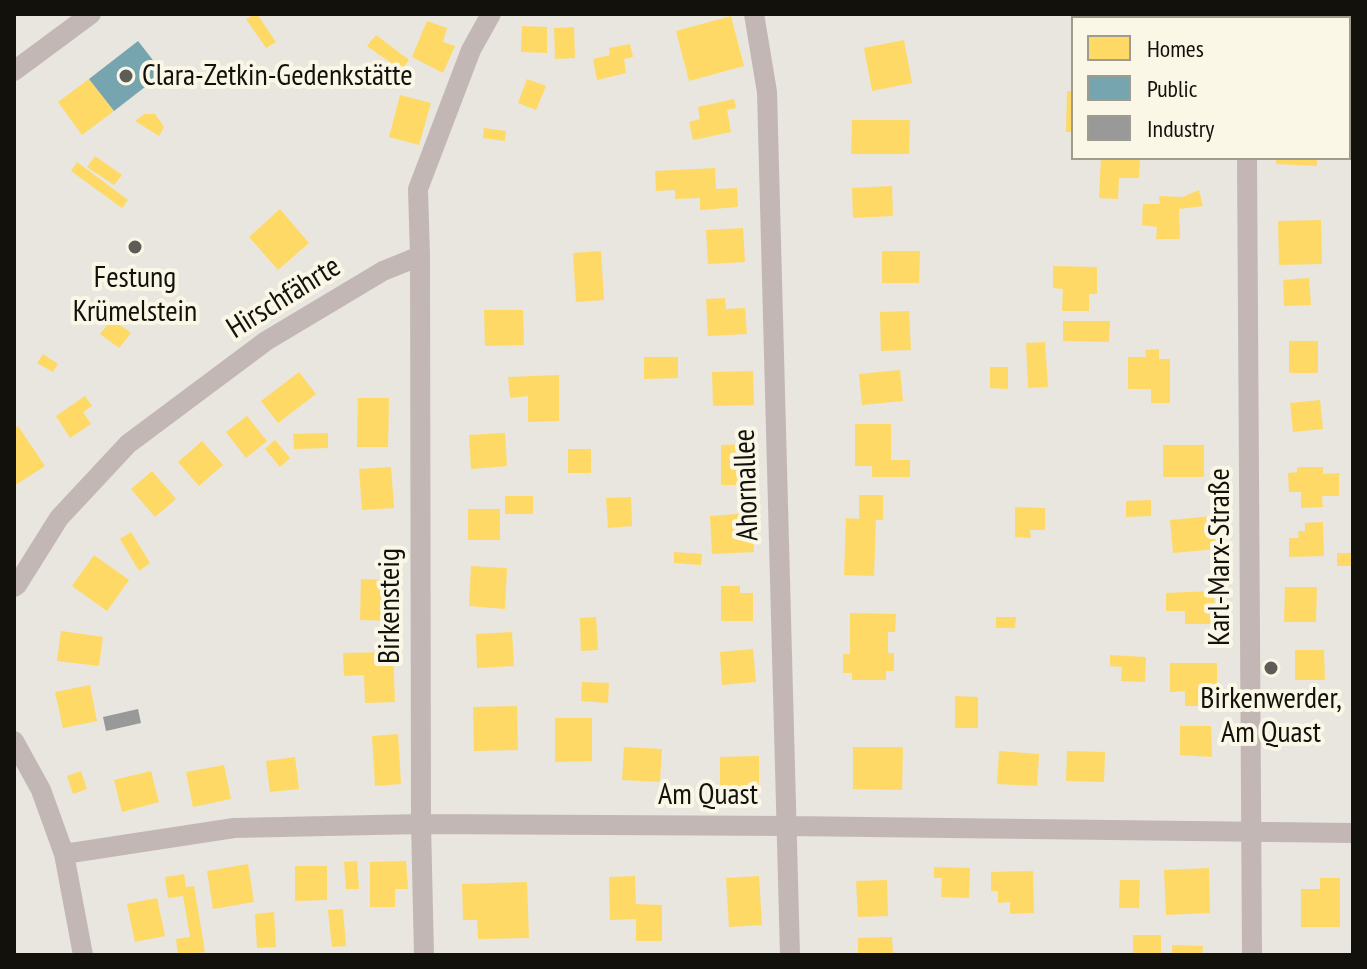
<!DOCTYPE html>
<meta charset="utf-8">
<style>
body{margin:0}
#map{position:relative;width:1367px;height:969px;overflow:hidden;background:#e8e6de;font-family:"PT Sans Narrow",sans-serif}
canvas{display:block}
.frame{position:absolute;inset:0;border:16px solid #13110c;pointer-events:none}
.legend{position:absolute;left:1071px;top:16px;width:280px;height:144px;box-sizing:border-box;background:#faf7e6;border:2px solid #9e9b8f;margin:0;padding:10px 14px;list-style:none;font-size:24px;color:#13110c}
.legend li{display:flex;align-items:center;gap:16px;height:40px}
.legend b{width:40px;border:2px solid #9e9b8f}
</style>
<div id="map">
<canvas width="1367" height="969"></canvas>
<div class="frame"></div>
<ul class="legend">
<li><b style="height:22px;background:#ffd966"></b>Homes</li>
<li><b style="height:22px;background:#76a5af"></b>Public</li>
<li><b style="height:22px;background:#999"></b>Industry</li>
</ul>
</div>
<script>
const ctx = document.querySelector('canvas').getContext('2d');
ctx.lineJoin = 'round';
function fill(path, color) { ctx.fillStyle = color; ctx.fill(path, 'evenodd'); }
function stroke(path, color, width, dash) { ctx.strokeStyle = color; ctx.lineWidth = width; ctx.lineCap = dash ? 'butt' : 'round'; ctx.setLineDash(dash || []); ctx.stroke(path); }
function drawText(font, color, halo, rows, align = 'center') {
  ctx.font = font + ' "PT Sans Narrow",sans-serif'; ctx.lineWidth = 8; ctx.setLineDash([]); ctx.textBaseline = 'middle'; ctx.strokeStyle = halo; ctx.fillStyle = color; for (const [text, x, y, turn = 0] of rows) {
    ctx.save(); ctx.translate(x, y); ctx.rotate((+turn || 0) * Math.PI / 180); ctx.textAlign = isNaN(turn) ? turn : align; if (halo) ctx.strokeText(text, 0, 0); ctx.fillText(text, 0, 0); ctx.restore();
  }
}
fill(new Path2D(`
 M 255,14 L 257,14 L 276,42 L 266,48 L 246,19 Z
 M 1111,14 L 1162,14 L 1163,18 L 1112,18 Z
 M 731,16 L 744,66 L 689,81 L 676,31 Z
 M 427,21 L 447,28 L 443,42 L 455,46 L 443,73 L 412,57 Z
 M 522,26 L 547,27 L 547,53 L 521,52 Z
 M 574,27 L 575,58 L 555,59 L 554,28 Z
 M 376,35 L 409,60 L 401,70 L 367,46 Z
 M 904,40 L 912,83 L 872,91 L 864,48 Z
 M 630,44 L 633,57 L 624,59 L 626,73 L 597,80 L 593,59 L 610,55 L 609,48 Z
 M 89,79 L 114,111 L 82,135 L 58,102 Z
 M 527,79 L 546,86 L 536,110 L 518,103 Z
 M 1067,91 L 1073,91 L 1073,132 L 1066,132 Z
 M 400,95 L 431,103 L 419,145 L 389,137 Z
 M 734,99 L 736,108 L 727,110 L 731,132 L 693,140 L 689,122 L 700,119 L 698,107 Z
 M 144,114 L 155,114 L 164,127 L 159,136 L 135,121 Z
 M 852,120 L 910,120 L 909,154 L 851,154 Z
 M 484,128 L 506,131 L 505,141 L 483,138 Z
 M 95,156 L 122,175 L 114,185 L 87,167 Z
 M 1101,158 L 1140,158 L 1139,178 L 1119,178 L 1118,199 L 1099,198 Z
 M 1276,158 L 1317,158 L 1317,166 L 1276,164 Z
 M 77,162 L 128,200 L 122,208 L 71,171 Z
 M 715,168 L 716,189 L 737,188 L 738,207 L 700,210 L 700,198 L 675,199 L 675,190 L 656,191 L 655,171 Z
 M 892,186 L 893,216 L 853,218 L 852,188 Z
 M 1199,190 L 1203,206 L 1179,209 L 1180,239 L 1156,239 L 1157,227 L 1142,225 L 1143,204 L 1160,204 L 1159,196 L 1183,197 Z
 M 280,209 L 309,243 L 278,270 L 249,237 Z
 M 1321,220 L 1322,264 L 1279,265 L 1278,221 Z
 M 743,228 L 745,262 L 708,264 L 706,230 Z
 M 601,251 L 604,300 L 576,302 L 573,253 Z
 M 882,251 L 920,251 L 919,283 L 882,283 Z
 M 1053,266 L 1097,267 L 1097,294 L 1089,294 L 1089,311 L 1062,311 L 1063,289 L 1053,288 Z
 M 1309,278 L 1311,305 L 1284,306 L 1283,280 Z
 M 725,298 L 726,309 L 745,308 L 747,334 L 708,336 L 706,299 Z
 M 484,310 L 523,310 L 524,345 L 485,346 Z
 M 909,311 L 911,350 L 881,351 L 880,312 Z
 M 112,319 L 131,333 L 119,348 L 100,334 Z
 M 1063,321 L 1110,321 L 1109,342 L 1063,341 Z
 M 1289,341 L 1318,341 L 1318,373 L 1289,373 Z
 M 1045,342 L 1048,387 L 1028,388 L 1026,343 Z
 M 1159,349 L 1159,359 L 1170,359 L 1170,403 L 1151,403 L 1151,389 L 1128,389 L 1128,357 L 1146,357 L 1145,350 Z
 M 43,354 L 58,364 L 53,372 L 37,363 Z
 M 644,357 L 678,357 L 678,378 L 644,379 Z
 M 990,367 L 1008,367 L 1008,389 L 990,388 Z
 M 900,370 L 903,401 L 862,405 L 859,374 Z
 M 753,371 L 754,405 L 713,406 L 712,372 Z
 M 299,372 L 316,394 L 278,423 L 261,401 Z
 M 559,375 L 559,421 L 528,422 L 528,396 L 510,398 L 508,377 Z
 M 85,396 L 92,406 L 83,412 L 91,424 L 70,438 L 56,416 Z
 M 358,398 L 389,398 L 388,447 L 357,447 Z
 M 1320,400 L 1323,429 L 1293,432 L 1290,403 Z
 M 247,416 L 267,441 L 246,458 L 226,432 Z
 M 855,424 L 891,424 L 891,460 L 910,460 L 910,477 L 872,477 L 872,466 L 855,466 Z
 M 18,426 L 45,466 L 14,486 L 14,428 Z
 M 328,433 L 328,448 L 294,449 L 293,434 Z
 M 505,433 L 507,466 L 471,469 L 469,435 Z
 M 275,440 L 290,458 L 280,467 L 265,449 Z
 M 202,441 L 223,465 L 199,486 L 178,462 Z
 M 748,444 L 749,485 L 721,485 L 721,445 Z
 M 1163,445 L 1204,445 L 1204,477 L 1163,477 Z
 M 568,449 L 591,449 L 591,473 L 568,473 Z
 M 391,467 L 394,508 L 362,510 L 359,469 Z
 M 1297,467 L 1323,467 L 1323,474 L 1339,473 L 1339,496 L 1322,496 L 1323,507 L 1301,508 L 1301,492 L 1289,492 L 1288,473 L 1297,472 Z
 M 152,471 L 176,499 L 155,517 L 131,489 Z
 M 859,495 L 883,495 L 883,520 L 876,520 L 874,576 L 844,575 L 846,518 L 859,519 Z
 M 505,496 L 533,496 L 533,514 L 505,514 Z
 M 631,497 L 632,526 L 608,528 L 606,498 Z
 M 1151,500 L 1151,516 L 1126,517 L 1126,501 Z
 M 1015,507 L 1045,508 L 1045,530 L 1030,530 L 1031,538 L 1015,537 Z
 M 468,509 L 500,509 L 500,540 L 468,540 Z
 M 752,513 L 754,552 L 712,554 L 710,516 Z
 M 1213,516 L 1216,549 L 1173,553 L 1170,520 Z
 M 1323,522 L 1324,556 L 1289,557 L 1289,538 L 1299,538 L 1298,531 L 1305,531 L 1305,523 Z
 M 131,532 L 150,563 L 139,571 L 120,539 Z
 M 674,552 L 702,554 L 701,565 L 674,563 Z
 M 1337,553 L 1353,553 L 1353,566 L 1337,566 Z
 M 94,555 L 129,580 L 107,611 L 72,586 Z
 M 471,566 L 507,568 L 505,609 L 469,606 Z
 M 361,579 L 394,580 L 393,621 L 360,620 Z
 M 721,586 L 740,586 L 740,593 L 753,593 L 753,621 L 721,621 Z
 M 1285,587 L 1317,587 L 1316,622 L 1284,622 Z
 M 1214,591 L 1215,624 L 1185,624 L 1185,611 L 1166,611 L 1166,593 Z
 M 850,613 L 896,614 L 895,632 L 888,632 L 888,653 L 894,653 L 894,671 L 886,671 L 886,680 L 852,680 L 852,673 L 843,673 L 843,654 L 850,654 Z
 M 596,617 L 598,650 L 581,651 L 580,618 Z
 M 996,617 L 1016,617 L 1015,628 L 996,628 Z
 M 61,631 L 103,637 L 99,666 L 57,661 Z
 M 512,632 L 514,666 L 477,668 L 476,634 Z
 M 753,649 L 756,682 L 722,685 L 720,652 Z
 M 1295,650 L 1324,650 L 1325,680 L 1295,680 Z
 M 393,652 L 395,702 L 365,703 L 364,675 L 344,676 L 343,653 Z
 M 1110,655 L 1146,657 L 1145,682 L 1121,681 L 1122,667 L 1110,666 Z
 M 1170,663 L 1217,663 L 1217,697 L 1204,697 L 1204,706 L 1185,706 L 1185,691 L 1170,692 Z
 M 582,682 L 609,683 L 608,703 L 581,701 Z
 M 90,685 L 97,721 L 63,728 L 55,692 Z
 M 955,696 L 978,697 L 978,728 L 955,728 Z
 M 517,706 L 518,750 L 474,751 L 473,707 Z
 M 555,718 L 592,718 L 592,761 L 555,762 Z
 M 1180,726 L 1211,726 L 1212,757 L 1180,755 Z
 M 398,734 L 401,784 L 375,786 L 372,736 Z
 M 624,747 L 662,749 L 660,782 L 622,780 Z
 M 853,747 L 903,747 L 902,790 L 853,789 Z
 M 999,751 L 1039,754 L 1037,786 L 997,784 Z
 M 1067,751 L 1105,752 L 1104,782 L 1066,781 Z
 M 759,756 L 759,789 L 720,789 L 720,757 Z
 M 295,757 L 299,789 L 270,792 L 266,761 Z
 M 224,765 L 231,799 L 193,807 L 186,772 Z
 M 81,771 L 87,789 L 73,794 L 67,776 Z
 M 151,771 L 159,802 L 122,812 L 114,780 Z
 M 357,861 L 359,889 L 346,889 L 344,862 Z
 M 406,861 L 408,889 L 395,889 L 395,907 L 370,907 L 370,862 Z
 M 248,864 L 254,902 L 213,909 L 207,871 Z
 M 295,866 L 327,866 L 327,900 L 295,901 Z
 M 934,867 L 970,868 L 969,898 L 941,897 L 942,878 L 934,878 Z
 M 1209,868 L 1210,913 L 1166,915 L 1164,870 Z
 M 1033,871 L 1034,913 L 1010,914 L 1010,902 L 998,903 L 998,891 L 991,891 L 991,872 Z
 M 184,874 L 186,887 L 194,886 L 205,952 L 178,955 L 176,939 L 190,937 L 183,896 L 168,898 L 165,877 Z
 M 635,876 L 636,904 L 662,905 L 662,941 L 636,941 L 636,919 L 610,920 L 609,877 Z
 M 759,876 L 762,925 L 729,927 L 726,878 Z
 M 1320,878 L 1340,878 L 1340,927 L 1301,927 L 1301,889 L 1320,889 Z
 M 887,880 L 888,916 L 858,917 L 856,881 Z
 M 1120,880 L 1140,880 L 1139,908 L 1119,908 Z
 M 527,882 L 529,938 L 478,939 L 477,920 L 463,920 L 462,884 Z
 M 157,898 L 165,936 L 135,942 L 127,904 Z
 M 343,909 L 346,946 L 332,947 L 328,910 Z
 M 274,912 L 276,947 L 257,948 L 255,914 Z
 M 1133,935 L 1161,935 L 1161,955 L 1133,955 Z
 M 892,937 L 893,955 L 858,955 L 858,938 Z
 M 1172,945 L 1203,946 L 1202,955 L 1172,955 Z`), '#ffd966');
fill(new Path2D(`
 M 138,41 L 163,73 L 114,111 L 89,79 Z`), '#76a5af');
fill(new Path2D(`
 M 138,709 L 141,723 L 106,731 L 103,717 Z`), '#999');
stroke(new Path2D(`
 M 754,14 L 767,92 L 790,955
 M 1212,14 L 1214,18
 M 1349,69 L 1353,69
 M 14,71 L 91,14
 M 1247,158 L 1252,955
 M 420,256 L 421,824 L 424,955
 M 14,587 L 17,585 L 59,518 L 128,444 L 266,341 L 383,271 L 420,256 L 418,189 L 471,50 L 491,14
 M 14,741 L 41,790 L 64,854 L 83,955
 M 64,854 L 234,828 L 421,824 L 787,826 L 1353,833`), '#c3b7b6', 20);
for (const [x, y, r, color] of [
 [126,76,8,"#5e5c56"],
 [135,247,8,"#5e5c56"],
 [1271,668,8,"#5e5c56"]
]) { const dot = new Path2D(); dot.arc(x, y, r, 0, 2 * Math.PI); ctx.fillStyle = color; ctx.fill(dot); stroke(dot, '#faf7e6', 3); }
drawText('30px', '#13110c', '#faf7e6', [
 ["Clara-Zetkin-Gedenkstätte",142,76,"left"],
 ["Festung",135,278],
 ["Krümelstein",135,312],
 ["Birkenwerder,",1271,699],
 ["Am Quast",1271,733]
]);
drawText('30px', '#13110c', '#faf7e6', [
 ["Hirschfährte",284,298,-32],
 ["Ahornallee",747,485,-92],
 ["Karl-Marx-Straße",1220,557,-90],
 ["Birkensteig",390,606,-90],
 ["Am Quast",708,795]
]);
</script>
